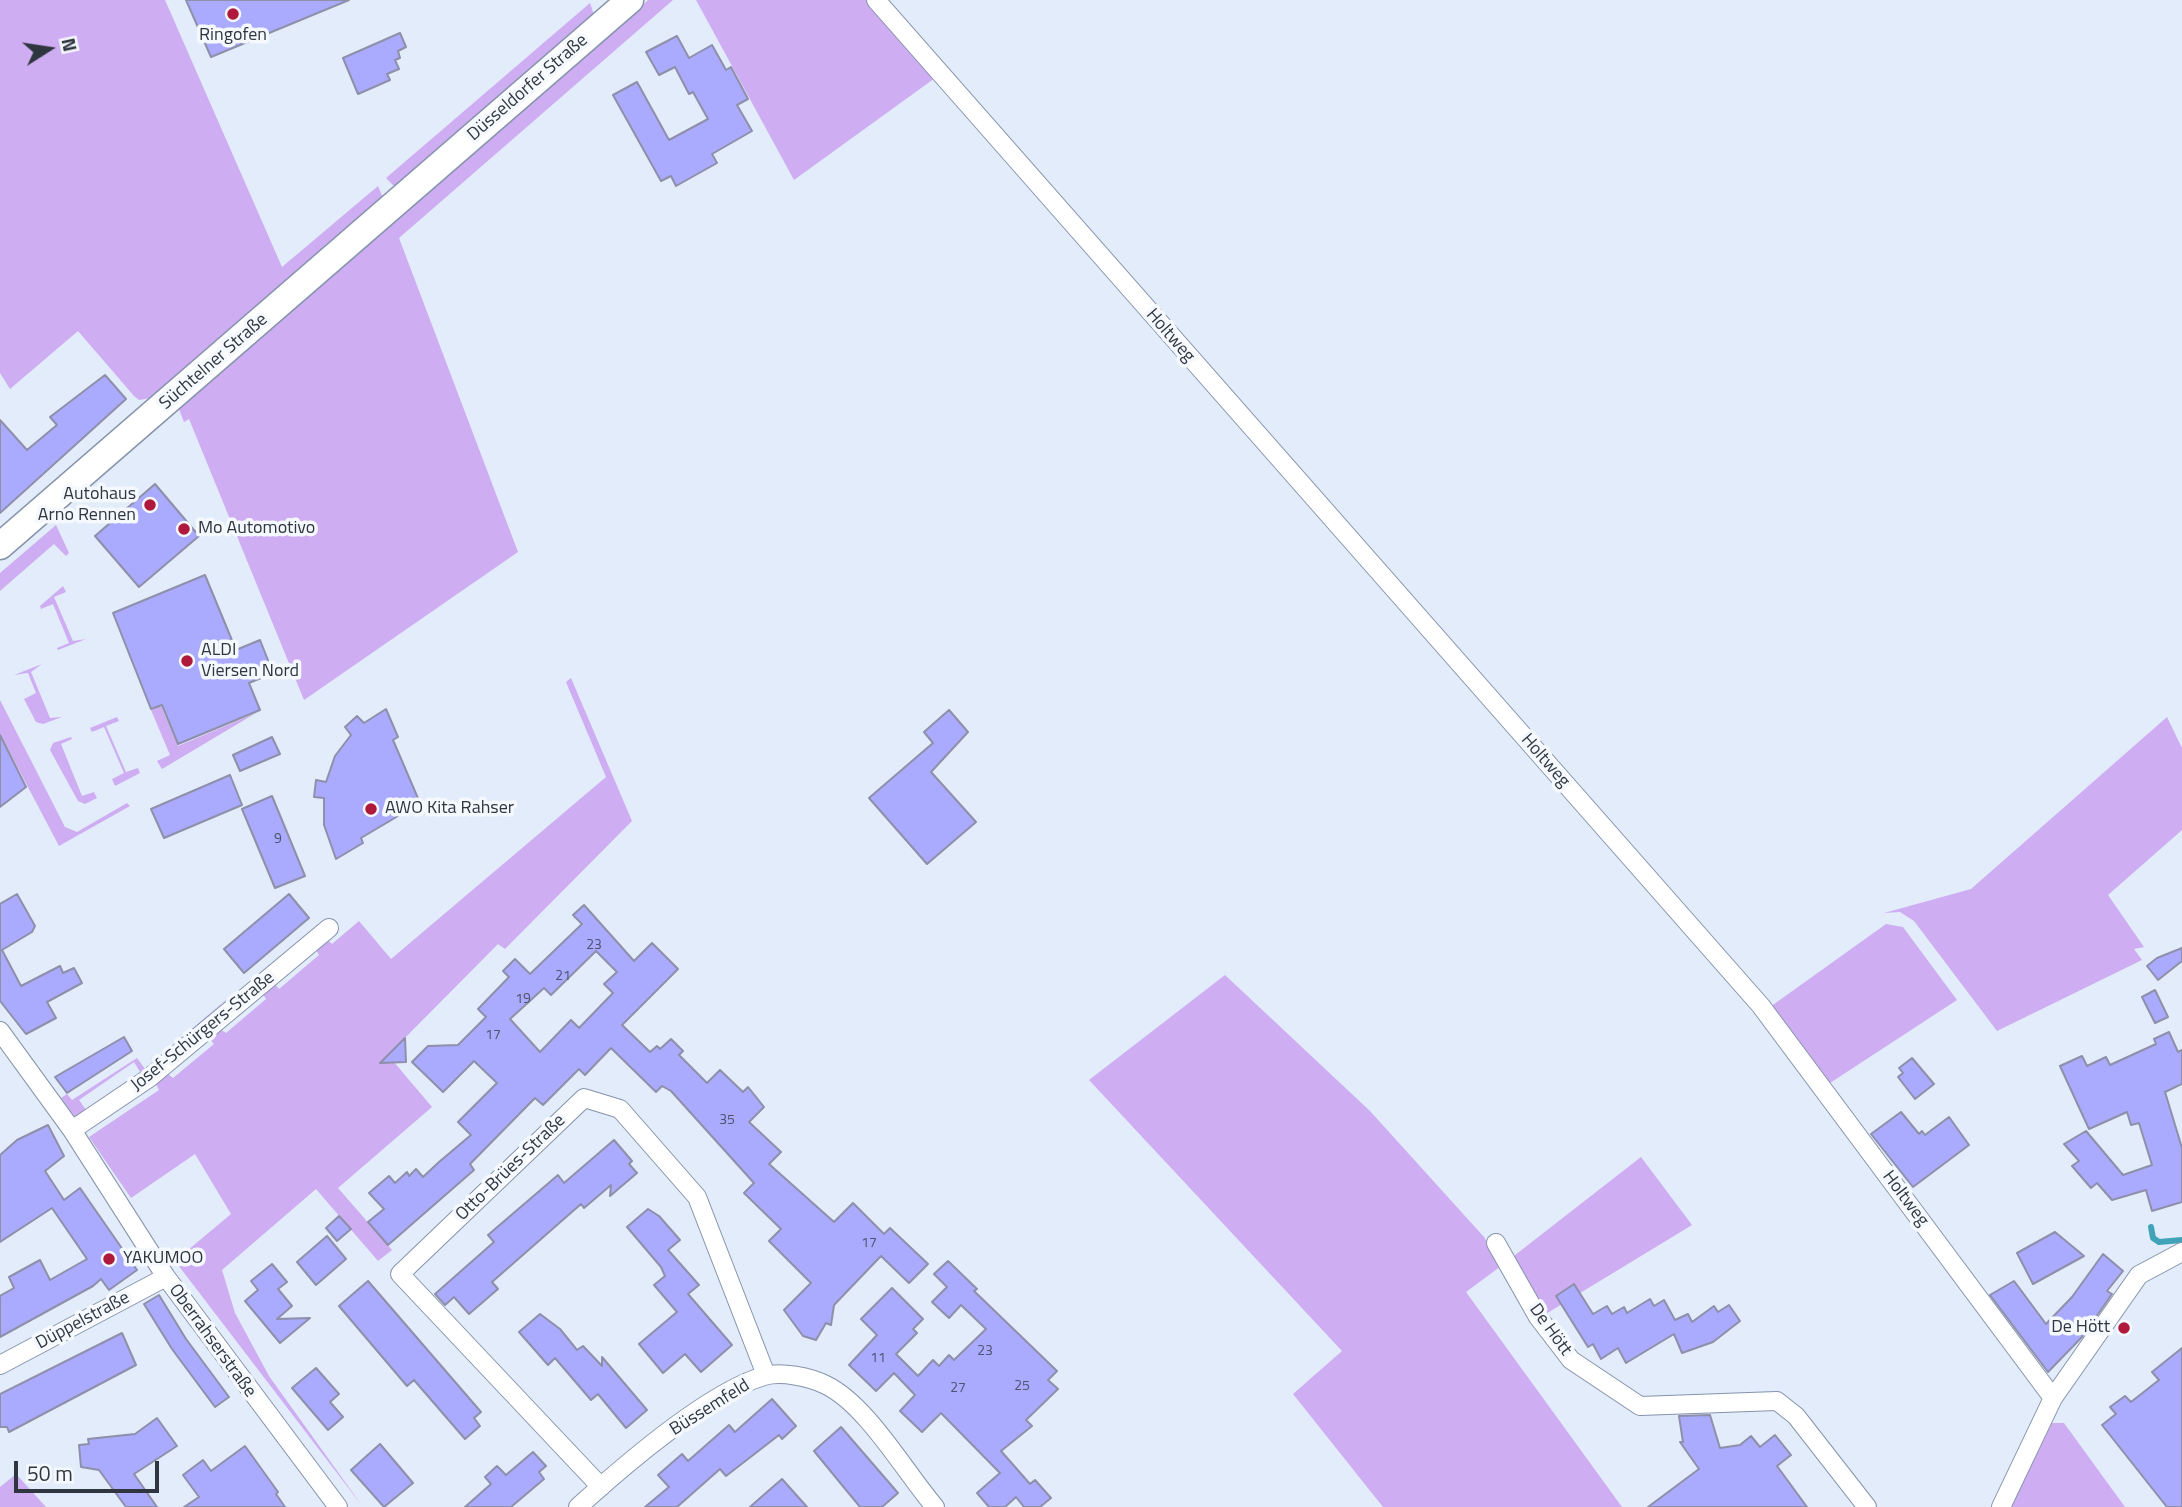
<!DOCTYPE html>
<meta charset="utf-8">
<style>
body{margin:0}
#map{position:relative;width:2182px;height:1507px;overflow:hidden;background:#e2ecfb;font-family:"Titillium Web",sans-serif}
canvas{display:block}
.north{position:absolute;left:14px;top:14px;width:70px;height:70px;-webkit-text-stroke:5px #f5f9fe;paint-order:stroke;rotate:78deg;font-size:19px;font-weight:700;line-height:28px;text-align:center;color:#303640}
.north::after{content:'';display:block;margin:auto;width:24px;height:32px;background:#303640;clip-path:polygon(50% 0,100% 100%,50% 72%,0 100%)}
.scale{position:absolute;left:14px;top:1461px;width:145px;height:32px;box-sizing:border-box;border:4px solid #303640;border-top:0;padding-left:9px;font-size:21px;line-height:24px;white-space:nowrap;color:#303640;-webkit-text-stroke:5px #f5f9fe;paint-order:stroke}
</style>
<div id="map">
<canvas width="2182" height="1507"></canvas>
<div class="north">N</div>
<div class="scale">50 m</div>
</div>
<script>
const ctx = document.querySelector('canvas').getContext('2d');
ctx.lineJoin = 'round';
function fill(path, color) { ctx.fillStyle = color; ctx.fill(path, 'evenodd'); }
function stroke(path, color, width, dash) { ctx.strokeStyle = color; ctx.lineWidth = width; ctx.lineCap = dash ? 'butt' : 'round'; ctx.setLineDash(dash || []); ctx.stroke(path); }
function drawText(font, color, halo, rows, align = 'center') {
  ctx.font = font + ' "Titillium Web",sans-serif'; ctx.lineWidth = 7; ctx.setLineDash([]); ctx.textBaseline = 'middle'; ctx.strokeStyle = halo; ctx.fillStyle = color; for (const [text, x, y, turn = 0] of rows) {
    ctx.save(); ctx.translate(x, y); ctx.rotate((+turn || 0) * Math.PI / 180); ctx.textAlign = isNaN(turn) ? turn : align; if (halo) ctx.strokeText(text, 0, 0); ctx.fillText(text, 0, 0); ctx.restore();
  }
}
fill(new Path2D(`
 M 0,0 L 165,0 L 282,267 L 378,186 L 383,198 L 151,398 L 139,400 L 134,396 L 78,331 L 10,389 L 0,373 Z
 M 648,0 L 673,0 L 399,238 L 518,552 L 304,700 L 189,419 L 184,422 L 179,409 L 187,397 Z
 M 696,0 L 869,0 L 935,78 L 794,180 Z
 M 590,3 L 594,15 L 395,187 L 386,178 Z
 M 56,525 L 69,553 L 66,556 L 54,544 L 0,591 L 0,573 Z
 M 63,586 L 66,592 L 54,597 L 73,641 L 86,639 L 58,650 L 57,648 L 69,643 L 53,604 L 41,609 L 40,606 Z
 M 42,664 L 31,672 L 50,718 L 62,717 L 43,724 L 36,722 L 24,699 L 36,693 L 28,673 L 14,675 Z
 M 571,678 L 632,821 L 505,949 L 498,944 L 388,1055 L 432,1107 L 338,1188 L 392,1250 L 378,1261 L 316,1189 L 222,1270 L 235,1313 L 269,1376 L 363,1507 L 175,1261 L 231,1214 L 195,1154 L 131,1198 L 89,1137 L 159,1090 L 156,1084 L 168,1074 L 173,1078 L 214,1044 L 210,1039 L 220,1029 L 226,1033 L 266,999 L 263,994 L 275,984 L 279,989 L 319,955 L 315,948 L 326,938 L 332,944 L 359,921 L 391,959 L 606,777 L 566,682 Z
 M 0,700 L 65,827 L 77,832 L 127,803 L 130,806 L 59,846 L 0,734 Z
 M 161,706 L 178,746 L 256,713 L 162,769 L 157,761 L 170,755 L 151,710 Z
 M 117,717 L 119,721 L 106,726 L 126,772 L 138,768 L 140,773 L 115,786 L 112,779 L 124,773 L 104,727 L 92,732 L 90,728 Z
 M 2167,717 L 2182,748 L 2182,830 L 2108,895 L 2144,947 L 2134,949 L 2142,960 L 1997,1031 L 1914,921 L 1900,912 L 1884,913 L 1971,889 Z
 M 71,737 L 72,739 L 61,744 L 82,796 L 94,792 L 97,798 L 85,804 L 78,801 L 50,750 L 53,743 Z
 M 1886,924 L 1903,927 L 1957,1000 L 1830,1083 L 1770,1007 Z
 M 1225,975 L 1370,1111 L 1484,1237 L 1501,1266 L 1466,1292 L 1622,1507 L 1383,1507 L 1293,1394 L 1342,1351 L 1089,1080 Z
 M 235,992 L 142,1075 L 134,1062 L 79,1100 L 86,1110 L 75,1117 L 61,1098 L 67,1094 L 72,1100 L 137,1058 L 145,1069 Z
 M 1641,1157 L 1692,1225 L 1544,1315 L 1510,1259 Z
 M 2052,1423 L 2064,1423 L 2125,1507 L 2011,1507 Z
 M 16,1474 L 46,1507 L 0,1507 L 0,1487 Z`), '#ceadf2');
stroke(new Path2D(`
 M 2151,1227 L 2153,1238 L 2159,1242 L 2182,1240`), '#41a3b7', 6);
const building = new Path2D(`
 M 186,0 L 349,0 L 211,57 Z
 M 400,33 L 406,47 L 398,51 L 400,58 L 395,60 L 399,69 L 387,74 L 390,80 L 358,94 L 343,58 Z
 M 677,36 L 689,58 L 712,45 L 726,70 L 731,67 L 748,99 L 737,105 L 752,131 L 712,154 L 717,163 L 676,186 L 671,176 L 661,181 L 613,95 L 637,82 L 669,140 L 708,119 L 693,92 L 689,94 L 675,67 L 659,75 L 646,52 Z
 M 105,375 L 126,399 L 0,513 L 0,420 L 27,450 L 57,425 L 50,417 Z
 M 155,484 L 199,536 L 139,587 L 95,536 Z
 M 205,575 L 236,650 L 260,640 L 273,673 L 249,683 L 260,710 L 178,744 L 162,705 L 151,709 L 113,613 Z
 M 386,709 L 398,737 L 393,740 L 420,803 L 361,838 L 363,843 L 336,859 L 324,825 L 324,798 L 314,797 L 316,780 L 326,782 L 335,756 L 351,735 L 345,727 L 357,716 L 364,723 Z
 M 949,710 L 968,732 L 931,772 L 976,822 L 927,864 L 869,798 L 933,743 L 924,732 Z
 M 0,735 L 26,787 L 0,807 Z
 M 272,737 L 280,754 L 240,771 L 233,755 Z
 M 230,775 L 242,805 L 164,838 L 151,809 Z
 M 272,796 L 305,876 L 275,888 L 242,809 Z
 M 17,894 L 35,926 L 32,932 L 2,950 L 21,986 L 60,966 L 63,973 L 74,968 L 82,983 L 47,1002 L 56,1018 L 26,1034 L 0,1001 L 0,904 Z
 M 289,894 L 309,918 L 244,973 L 224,949 Z
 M 584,905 L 634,961 L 652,943 L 678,969 L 622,1025 L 650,1052 L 657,1046 L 660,1049 L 671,1039 L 683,1051 L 679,1055 L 707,1083 L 720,1070 L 743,1092 L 748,1087 L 764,1107 L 749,1122 L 781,1152 L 769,1164 L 834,1222 L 853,1203 L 884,1234 L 890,1228 L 928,1264 L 909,1283 L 881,1256 L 834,1305 L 831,1325 L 826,1323 L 816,1340 L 803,1336 L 784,1310 L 811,1283 L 769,1241 L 781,1229 L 744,1193 L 754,1183 L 671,1091 L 662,1086 L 656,1092 L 611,1048 L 585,1075 L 579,1069 L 543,1105 L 535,1098 L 470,1164 L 474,1170 L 388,1245 L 368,1222 L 384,1209 L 369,1193 L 389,1176 L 395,1183 L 407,1172 L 409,1176 L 416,1169 L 423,1177 L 439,1162 L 471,1135 L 458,1122 L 497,1083 L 474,1061 L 443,1092 L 412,1062 L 428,1046 L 458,1045 L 486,1017 L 478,1009 L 509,977 L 503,971 L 515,959 L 530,974 L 582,924 L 573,915 ZM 596,951 L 617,972 L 604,984 L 613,993 L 579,1028 L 571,1020 L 540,1052 L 510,1019 L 544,988 L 551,995 Z
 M 2182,948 L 2182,961 L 2158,980 L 2147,966 L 2157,958 Z
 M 2155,990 L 2168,1017 L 2155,1023 L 2142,997 Z
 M 2169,1032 L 2178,1052 L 2182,1050 L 2182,1084 L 2165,1092 L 2182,1148 L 2182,1202 L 2152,1211 L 2146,1190 L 2112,1200 L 2097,1183 L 2091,1188 L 2072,1166 L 2079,1161 L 2064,1144 L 2086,1131 L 2123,1175 L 2152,1165 L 2139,1123 L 2131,1125 L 2127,1112 L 2089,1129 L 2060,1066 L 2082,1056 L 2087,1066 L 2106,1057 L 2110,1065 L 2156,1044 L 2154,1039 Z
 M 124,1037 L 132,1051 L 67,1093 L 55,1077 Z
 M 405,1038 L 406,1062 L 380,1063 Z
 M 1912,1058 L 1934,1084 L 1915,1099 L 1898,1077 L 1903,1073 L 1899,1068 Z
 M 1901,1112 L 1919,1134 L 1922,1131 L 1925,1135 L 1949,1117 L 1969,1145 L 1913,1187 L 1871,1134 Z
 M 48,1125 L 64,1156 L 45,1171 L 64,1200 L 80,1188 L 137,1270 L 109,1290 L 101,1279 L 93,1286 L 0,1337 L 0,1296 L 14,1288 L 9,1277 L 40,1260 L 50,1280 L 87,1259 L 52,1208 L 0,1242 L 0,1155 L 17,1140 Z
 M 614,1140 L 632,1161 L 629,1164 L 637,1173 L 610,1196 L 611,1185 L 584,1208 L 581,1204 L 492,1282 L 498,1289 L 469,1314 L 454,1297 L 445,1305 L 435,1294 L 494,1242 L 488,1235 L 558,1175 L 564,1183 Z
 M 648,1209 L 659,1216 L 680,1240 L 668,1250 L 699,1285 L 688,1294 L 732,1345 L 701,1372 L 685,1354 L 663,1373 L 639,1344 L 677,1312 L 654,1285 L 665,1276 L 661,1267 L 627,1227 Z
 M 339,1216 L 351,1229 L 337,1241 L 326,1228 Z
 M 2055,1232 L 2084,1256 L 2033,1284 L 2017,1253 Z
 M 327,1236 L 346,1259 L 316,1285 L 297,1262 Z
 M 2103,1254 L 2123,1271 L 2107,1291 L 2112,1294 L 2082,1337 L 2048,1372 L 1990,1295 L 2014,1281 L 2046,1324 L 2072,1297 Z
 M 948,1261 L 977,1289 L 974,1291 L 1057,1371 L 1048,1380 L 1058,1389 L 1026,1420 L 1032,1426 L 1001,1451 L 1030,1484 L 1035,1480 L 1051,1498 L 1040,1507 L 1024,1507 L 1016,1497 L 1005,1507 L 989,1507 L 977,1493 L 1000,1473 L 941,1413 L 922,1432 L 900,1411 L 915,1395 L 894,1373 L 876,1391 L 849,1365 L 877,1335 L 861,1319 L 892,1288 L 923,1319 L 913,1329 L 917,1333 L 896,1354 L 918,1376 L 933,1360 L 939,1366 L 949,1355 L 954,1360 L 986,1329 L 961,1305 L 949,1318 L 932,1302 L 947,1287 L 934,1274 Z
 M 272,1264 L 287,1282 L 278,1289 L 292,1306 L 277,1319 L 310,1318 L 280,1343 L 245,1301 L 258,1290 L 251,1281 Z
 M 368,1281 L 481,1412 L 474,1418 L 480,1426 L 465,1439 L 414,1380 L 407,1386 L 339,1306 Z
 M 1574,1284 L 1593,1314 L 1607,1306 L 1612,1314 L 1624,1307 L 1627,1313 L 1650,1299 L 1654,1306 L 1664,1300 L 1675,1320 L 1688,1314 L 1692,1322 L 1714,1306 L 1718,1312 L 1729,1305 L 1740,1321 L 1713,1342 L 1682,1353 L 1674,1334 L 1626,1363 L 1618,1348 L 1601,1359 L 1593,1344 L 1588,1347 L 1556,1296 Z
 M 159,1295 L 186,1339 L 229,1397 L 215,1407 L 172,1349 L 144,1304 Z
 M 540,1314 L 560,1329 L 577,1350 L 583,1346 L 602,1366 L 602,1357 L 647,1410 L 626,1428 L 598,1394 L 591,1400 L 555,1358 L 548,1365 L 519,1332 Z
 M 122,1333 L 136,1365 L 9,1432 L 7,1427 L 0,1427 L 0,1394 Z
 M 2182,1348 L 2182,1507 L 2167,1507 L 2102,1425 L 2116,1414 L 2110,1407 L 2125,1396 L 2131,1402 L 2159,1380 L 2152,1372 Z
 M 316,1368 L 339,1394 L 330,1402 L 343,1417 L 328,1430 L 292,1388 Z
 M 772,1399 L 796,1426 L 782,1439 L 779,1435 L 726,1476 L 720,1469 L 677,1507 L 645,1507 L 669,1487 L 658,1475 L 682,1454 L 688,1461 L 729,1425 L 735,1432 Z
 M 1710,1415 L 1720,1448 L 1740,1445 L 1751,1436 L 1760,1447 L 1775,1435 L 1791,1455 L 1777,1466 L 1807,1507 L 1648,1507 L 1699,1469 L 1680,1442 L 1683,1442 L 1679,1416 Z
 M 157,1418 L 177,1446 L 134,1474 L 157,1507 L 126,1507 L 99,1470 L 81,1467 L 79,1445 L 89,1444 L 88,1439 L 135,1434 Z
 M 841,1427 L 898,1493 L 882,1507 L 860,1507 L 814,1451 Z
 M 380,1444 L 413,1483 L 384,1507 L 351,1470 Z
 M 245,1446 L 278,1492 L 276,1494 L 285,1507 L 184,1507 L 199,1497 L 183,1475 L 203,1460 L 211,1471 Z
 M 533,1452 L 546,1466 L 539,1472 L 544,1479 L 511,1507 L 465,1507 L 491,1484 L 485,1477 L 497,1466 L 506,1475 Z
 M 782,1479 L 807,1507 L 750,1507 L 767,1492 Z`);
fill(building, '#aaabfe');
stroke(building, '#8e8fa9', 2);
const minor = new Path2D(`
 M 876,0 L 1761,1006 L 2053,1398
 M 0,1031 L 72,1130 L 166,1277 L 338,1507
 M 72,1130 L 149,1078 L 329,928
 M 1496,1243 L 1538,1317 L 1571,1360 L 1640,1406 L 1777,1401 L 1796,1416 L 1867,1507
 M 0,1365 L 166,1277
 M 601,1487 L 400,1274 L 584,1098 L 620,1109 L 697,1197 L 766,1375
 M 578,1507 C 621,1468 709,1392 764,1376 C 781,1371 810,1377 826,1385 C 867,1405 905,1472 935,1507
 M 2001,1507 L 2053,1398 L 2139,1275 L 2182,1252`);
const secondary = new Path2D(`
 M 0,546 L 630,0`);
stroke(minor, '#8594ab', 20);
stroke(secondary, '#8594ab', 29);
stroke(minor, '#fff', 18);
stroke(secondary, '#fff', 26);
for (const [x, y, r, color] of [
 [233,14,7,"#ae193c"],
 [150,505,7,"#ae193c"],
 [184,529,7,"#ae193c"],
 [187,661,7,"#ae193c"],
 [371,809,7,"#ae193c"],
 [109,1259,7,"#ae193c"],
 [2124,1328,7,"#ae193c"]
]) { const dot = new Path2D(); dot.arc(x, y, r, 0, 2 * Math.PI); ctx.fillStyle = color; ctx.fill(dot); stroke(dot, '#f5f9fe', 2.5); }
drawText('14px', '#4e5370', null, [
 ["9",278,840],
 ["23",594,946],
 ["21",563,977],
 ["19",523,1000],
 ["17",493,1036],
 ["35",727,1121],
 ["17",869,1244],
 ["23",985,1352],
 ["11",878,1359],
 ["25",1022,1387],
 ["27",958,1389]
]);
drawText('18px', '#303640', '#f5f9fe', [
 ["Ringofen",233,36,"center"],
 ["Autohaus",136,495,"right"],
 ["Arno Rennen",136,516,"right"],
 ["Mo Automotivo",198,529],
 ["ALDI",201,651],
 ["Viersen Nord",201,672],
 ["AWO Kita Rahser",385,809],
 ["YAKUMOO",123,1259],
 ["De Hött",2110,1328,"right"]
], 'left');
drawText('18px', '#303640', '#f5f9fe', [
 ["Düsseldorfer Straße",528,88,-41],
 ["Holtweg",1170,336,49],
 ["Süchtelner Straße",214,362,-41],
 ["Holtweg",1545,761,49],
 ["Josef-Schürgers-Straße",203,1032,-39],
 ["Otto-Brües-Straße",511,1168,-44],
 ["Holtweg",1905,1199,53],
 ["Düppelstraße",83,1321,-28],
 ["De Hött",1550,1330,54],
 ["Oberrahserstraße",212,1341,54],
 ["Büssemfeld",710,1408,-32]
]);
</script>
